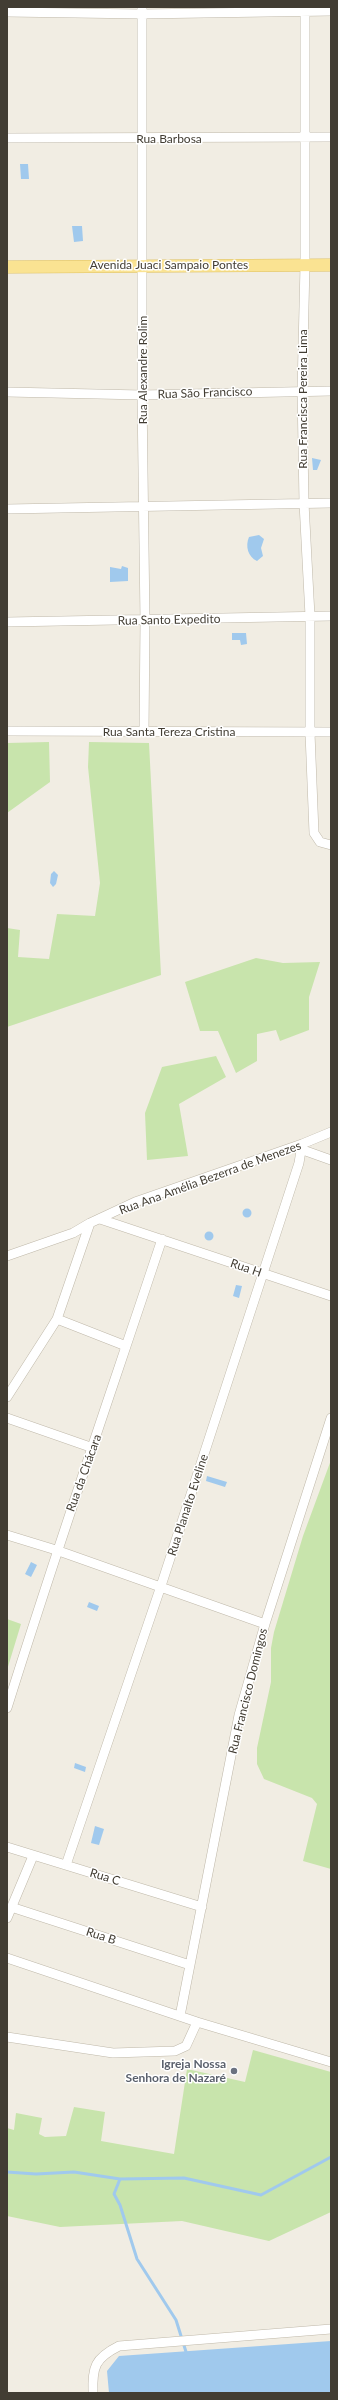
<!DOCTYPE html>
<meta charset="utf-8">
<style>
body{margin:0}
#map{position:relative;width:338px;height:2400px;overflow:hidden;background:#f1ede3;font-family:Lato,sans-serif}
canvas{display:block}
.frame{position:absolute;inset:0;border:8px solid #423d33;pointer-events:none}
</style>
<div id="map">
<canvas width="338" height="2400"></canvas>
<div class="frame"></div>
</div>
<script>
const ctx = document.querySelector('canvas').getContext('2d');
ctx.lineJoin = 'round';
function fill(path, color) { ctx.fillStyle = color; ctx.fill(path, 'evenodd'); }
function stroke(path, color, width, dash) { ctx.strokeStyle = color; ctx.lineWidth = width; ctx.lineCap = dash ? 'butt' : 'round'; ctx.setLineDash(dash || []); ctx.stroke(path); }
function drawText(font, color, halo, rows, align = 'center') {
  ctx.font = font + ' Lato,sans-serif'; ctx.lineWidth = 3; ctx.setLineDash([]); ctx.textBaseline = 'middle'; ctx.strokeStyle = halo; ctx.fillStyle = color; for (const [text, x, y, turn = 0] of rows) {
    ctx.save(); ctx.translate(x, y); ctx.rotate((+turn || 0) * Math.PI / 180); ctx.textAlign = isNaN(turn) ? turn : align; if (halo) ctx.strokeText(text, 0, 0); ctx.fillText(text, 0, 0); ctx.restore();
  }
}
fill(new Path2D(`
 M 49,742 L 50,782 L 7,813 L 7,743 Z
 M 89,742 L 149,743 L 161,975 L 7,1027 L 7,928 L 20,930 L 18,957 L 49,959 L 57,914 L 95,916 L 100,883 L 88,767 Z
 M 256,958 L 283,963 L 320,962 L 309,997 L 309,1030 L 280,1041 L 276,1030 L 257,1034 L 257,1061 L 236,1073 L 218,1031 L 200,1031 L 185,982 Z
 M 216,1056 L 226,1077 L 179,1104 L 188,1156 L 147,1160 L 145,1113 L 162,1067 Z
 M 331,1460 L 331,1869 L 303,1861 L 317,1804 L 312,1798 L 264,1779 L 257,1764 L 257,1748 L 271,1682 L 271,1648 L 274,1632 L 303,1536 Z
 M 7,1619 L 21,1624 L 7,1670 Z
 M 253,2050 L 331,2072 L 331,2212 L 269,2241 L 182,2221 L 60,2227 L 7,2216 L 7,2128 L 14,2130 L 16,2113 L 42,2118 L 39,2134 L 45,2137 L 66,2136 L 74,2107 L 105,2112 L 101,2141 L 174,2154 L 187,2069 L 245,2082 Z`), '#c8e4ac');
fill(new Path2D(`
 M 20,164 L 28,164 L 29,179 L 21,179 Z
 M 72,226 L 82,226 L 83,241 L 74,242 Z
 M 312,458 L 321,460 L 317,470 L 313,470 Z
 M 259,535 L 264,539 L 261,548 L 263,556 L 257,561 C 248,557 245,546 249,537 Z
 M 122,566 L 128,568 L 128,581 L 110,582 L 110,567 L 121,569 Z
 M 232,633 L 246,633 L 247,644 L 241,645 L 240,640 L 232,640 Z
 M 54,871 L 58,875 L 56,884 L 53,887 L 50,883 L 51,874 Z
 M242.5 1213a4.5 4.5 0 1 1 9 0a4.5 4.5 0 1 1-9 0Z
 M204.5 1236a4.5 4.5 0 1 1 9 0a4.5 4.5 0 1 1-9 0Z
 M 236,1285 L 242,1286 L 239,1298 L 233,1296 Z
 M 207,1476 L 227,1482 L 225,1487 L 206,1481 Z
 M 31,1562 L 37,1565 L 31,1577 L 25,1574 Z
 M 89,1602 L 99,1606 L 97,1611 L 87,1607 Z
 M 75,1763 L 86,1767 L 85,1772 L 74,1768 Z
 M 95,1826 L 104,1829 L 99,1845 L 91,1843 Z
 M 331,2341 L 331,2393 L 109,2393 L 107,2371 L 119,2356 Z`), '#a0c9ed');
stroke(new Path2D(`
 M 7,2172 L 36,2174 L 74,2172 L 120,2179 L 184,2178 L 261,2195 L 331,2157
 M 120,2179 L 114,2194 L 120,2205 L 137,2259 L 176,2320 L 187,2355`), '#a0c9ed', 3);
const minor = new Path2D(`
 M 142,7 L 142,395 L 145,621 L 144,732
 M 305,7 L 305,265 L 302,390 L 304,503 L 310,616 L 310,733 L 314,833 L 320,842 L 331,845
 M 7,12 L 142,14 L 331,11
 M 7,138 L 331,137
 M 7,392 L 142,395 L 331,391
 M 7,509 L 331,503
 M 7,622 L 331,616
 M 7,731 L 331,732
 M 303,1150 L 331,1160
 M 100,1219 L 331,1296
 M 7,1256 L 73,1233 L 90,1223
 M 57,1319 L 126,1346
 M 7,1397 L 57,1319 L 90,1223 L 135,1202 L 302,1144 L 331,1132
 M 7,1418 L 93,1448
 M 7,1535 L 56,1550 L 265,1624
 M 7,1708 C 56,1551 110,1395 162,1239
 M 7,1847 L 202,1907
 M 66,1865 L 161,1586 L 299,1163 L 302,1144
 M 11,1907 L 190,1965
 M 7,1918 L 33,1856
 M 7,1958 L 197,2022 L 331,2062
 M 180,2016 L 239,1715 L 265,1624 L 331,1418
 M 7,2037 L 113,2053 L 175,2051 L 186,2046 L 197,2022
 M 93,2393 C 92,2367 95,2358 119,2346 L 331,2329`);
const major = new Path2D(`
 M 7,267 L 331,265`);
stroke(minor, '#bfb8a9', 10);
stroke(major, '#dec163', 13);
stroke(minor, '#fff', 9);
stroke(major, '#fae392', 12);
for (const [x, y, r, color] of [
 [234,2071,4,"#6b7280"]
]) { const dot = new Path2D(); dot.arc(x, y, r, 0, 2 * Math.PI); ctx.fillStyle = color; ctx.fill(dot); stroke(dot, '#fff', 1.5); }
drawText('12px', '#423d33', '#fff', [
 ["Rua Barbosa",169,139],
 ["Avenida Juaci Sampaio Pontes",169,265],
 ["Rua Alexandre Rolim",143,370,-90],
 ["Rua São Francisco",205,393,-2],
 ["Rua Francisca Pereira Lima",303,399,-90],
 ["Rua Santo Expedito",169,620,-1],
 ["Rua Santa Tereza Cristina",169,732],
 ["Rua Ana Amélia Bezerra de Menezes",210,1178,-20],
 ["Rua H",246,1268,19],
 ["Rua da Chácara",84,1473,-70],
 ["Rua Planalto Eveline",188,1505,-72],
 ["Rua Francisco Domingos",248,1691,-76],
 ["Rua C",105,1877,17],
 ["Rua B",101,1936,18]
]);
drawText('bold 12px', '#5b616d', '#fff', [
 ["Igreja Nossa",226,2064],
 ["Senhora de Nazaré",226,2078]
], 'right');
</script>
